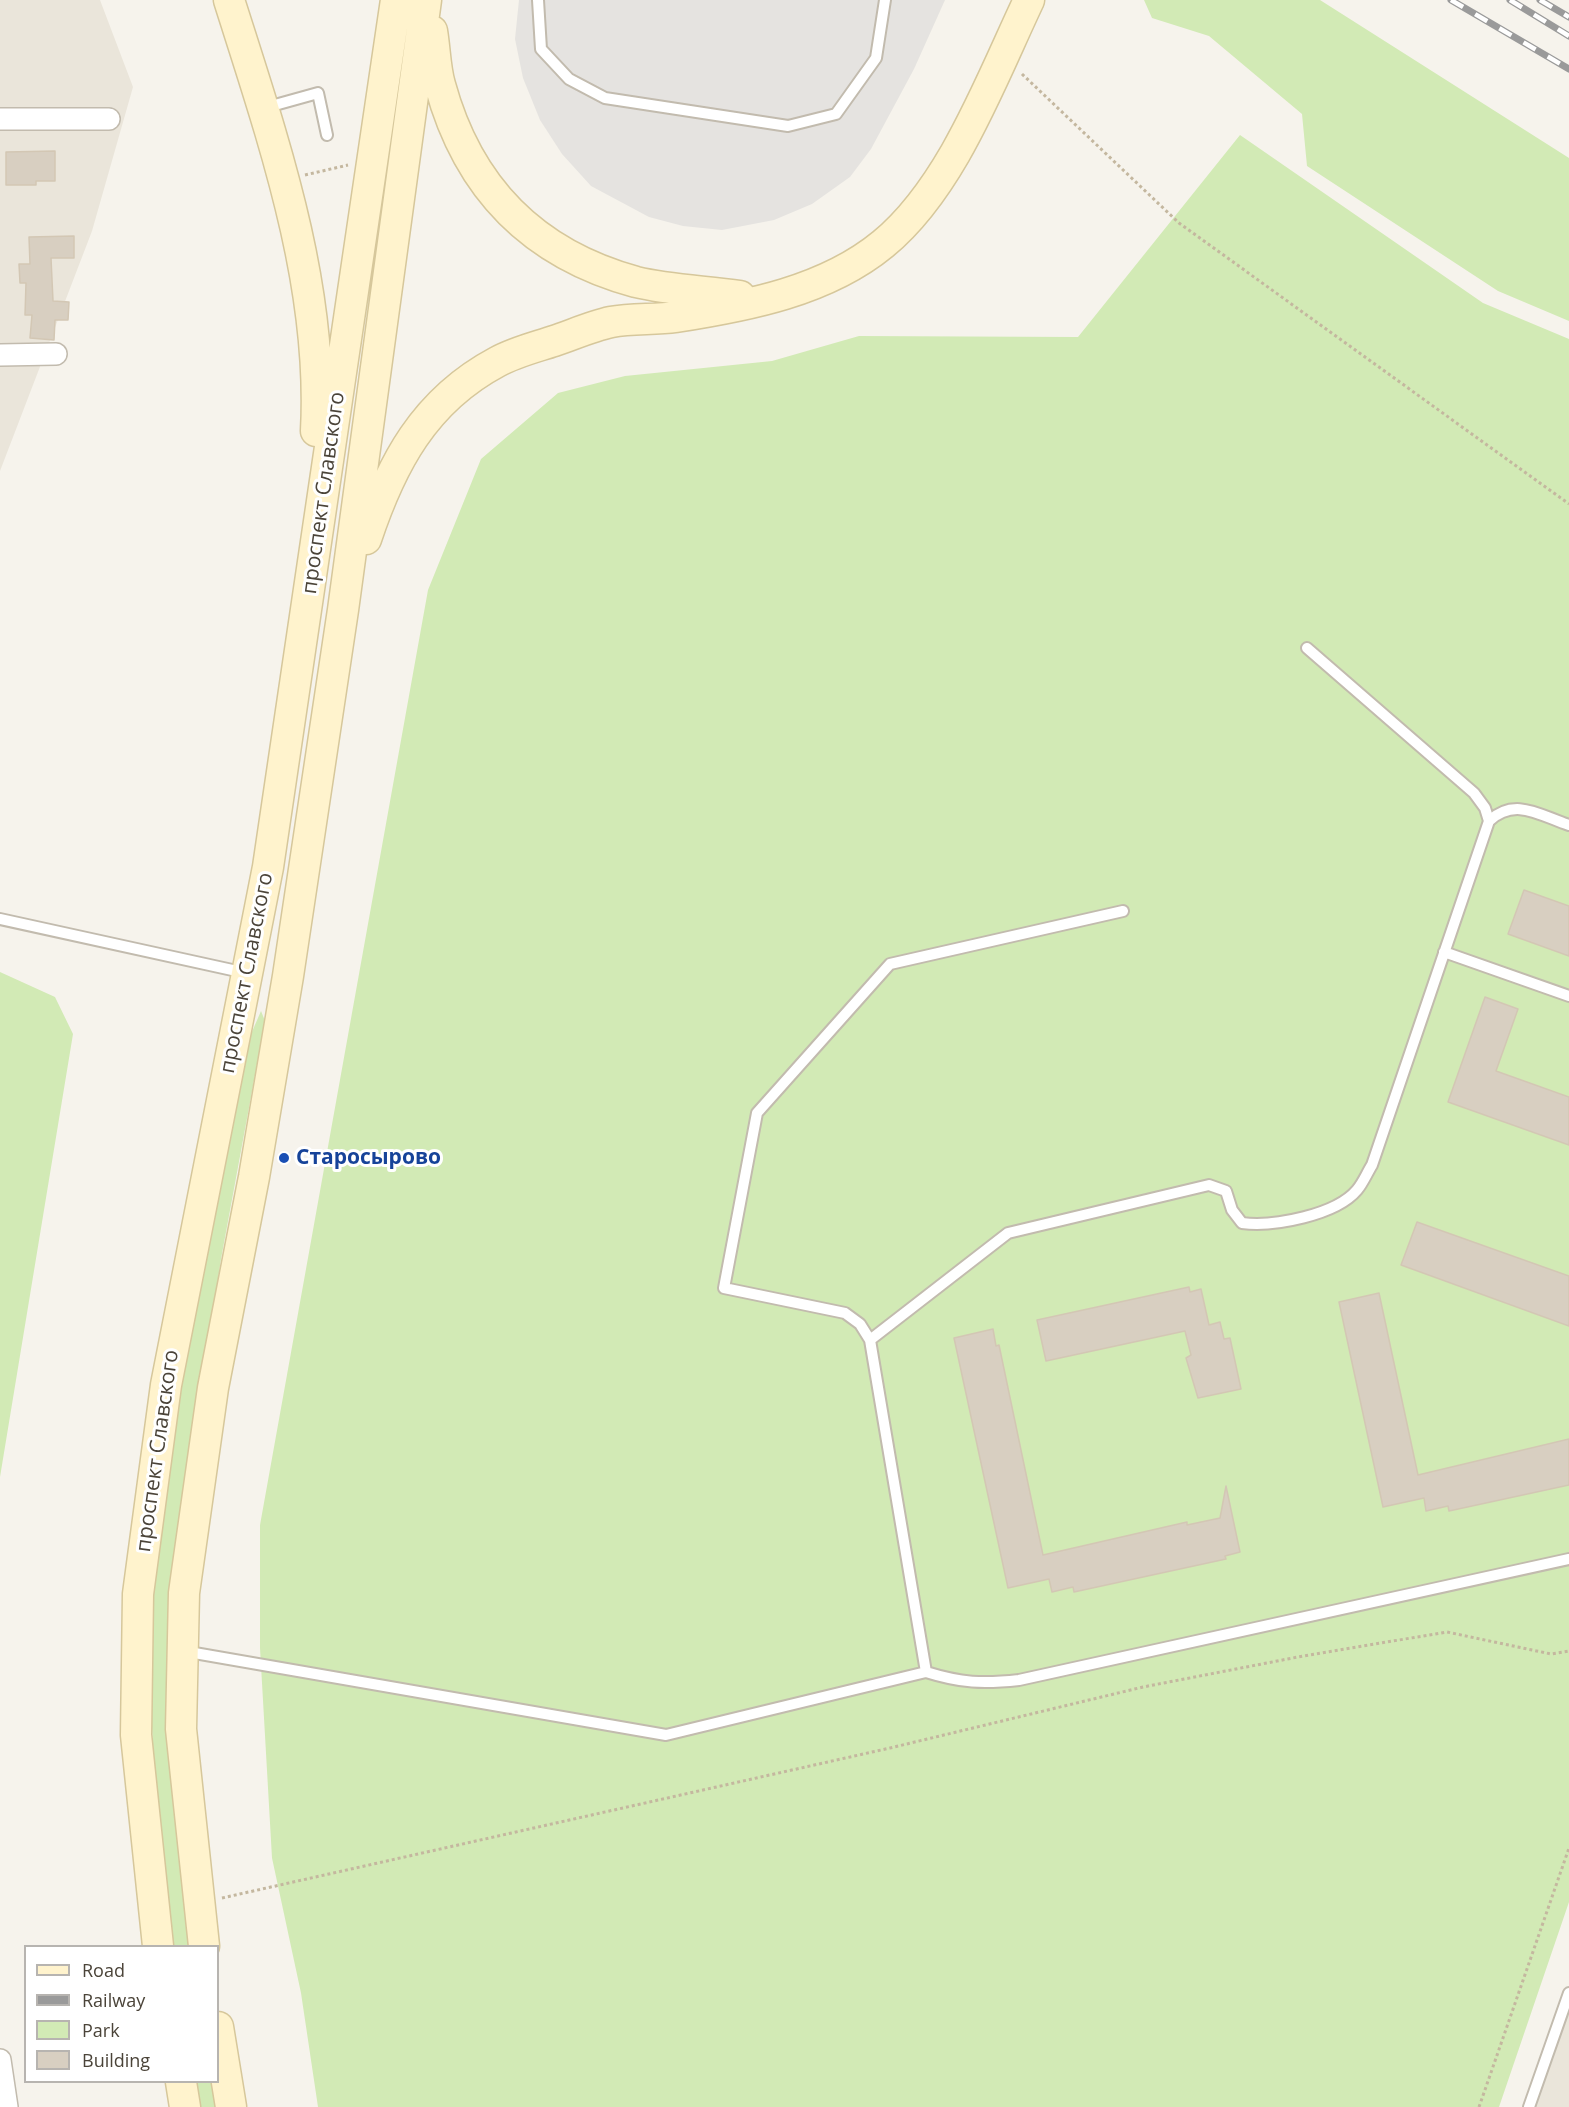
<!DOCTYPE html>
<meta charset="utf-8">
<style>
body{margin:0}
#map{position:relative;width:1569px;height:2107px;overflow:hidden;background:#f6f3ec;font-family:"Open Sans",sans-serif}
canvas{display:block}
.legend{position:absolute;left:24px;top:1945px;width:195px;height:138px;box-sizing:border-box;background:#fff;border:2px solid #b7b4b0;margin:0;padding:8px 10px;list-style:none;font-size:18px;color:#4b4439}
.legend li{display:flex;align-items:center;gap:12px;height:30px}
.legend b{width:30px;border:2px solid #b7b4b0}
</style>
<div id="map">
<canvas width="1569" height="2107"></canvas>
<ul class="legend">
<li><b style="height:8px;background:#fff3cd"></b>Road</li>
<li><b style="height:8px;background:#9a9a9a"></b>Railway</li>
<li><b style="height:16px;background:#d2eab5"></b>Park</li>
<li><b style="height:16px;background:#d8cfc1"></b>Building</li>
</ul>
</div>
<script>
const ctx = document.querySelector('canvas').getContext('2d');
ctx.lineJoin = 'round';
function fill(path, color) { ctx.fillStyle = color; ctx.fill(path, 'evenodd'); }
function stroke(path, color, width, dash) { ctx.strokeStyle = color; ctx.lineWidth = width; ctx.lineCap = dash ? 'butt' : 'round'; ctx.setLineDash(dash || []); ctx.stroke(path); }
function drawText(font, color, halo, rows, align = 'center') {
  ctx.font = font + ' "Open Sans",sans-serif'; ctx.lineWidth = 6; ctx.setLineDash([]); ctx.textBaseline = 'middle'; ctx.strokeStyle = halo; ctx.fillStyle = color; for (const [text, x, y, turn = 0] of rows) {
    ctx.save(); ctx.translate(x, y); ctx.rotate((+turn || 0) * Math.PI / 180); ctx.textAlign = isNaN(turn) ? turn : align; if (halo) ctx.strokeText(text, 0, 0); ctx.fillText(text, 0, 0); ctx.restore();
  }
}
fill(new Path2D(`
 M 0,0 L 100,0 L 133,87 L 92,231 L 0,471 Z
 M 1569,2004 L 1569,2107 L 1533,2107 Z`), '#eae5da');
fill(new Path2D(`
 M 1144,0 L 1320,0 L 1569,158 L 1569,321 L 1498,291 L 1307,166 L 1302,114 L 1209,36 L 1152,18 Z
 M 1240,135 L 1483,303 L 1569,339 L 1569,1902 L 1499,2107 L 318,2107 L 301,1993 L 272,1858 L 260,1648 L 260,1525 L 428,590 L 481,459 L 558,393 L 625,376 L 772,361 L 859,336 L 1078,337 Z
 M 0,972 L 55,997 L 73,1034 L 0,1477 Z
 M 261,1011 L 265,1021 L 221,1259 L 185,1499 L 194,1946 L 171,1946 C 158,1829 145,1712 154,1593 C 168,1407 212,1223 248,1041 Z
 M 192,2082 L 216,2082 L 220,2107 L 197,2107 Z`), '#d2eab5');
fill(new Path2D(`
 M 519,0 L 945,0 L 914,69 L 871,149 L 850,177 L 812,204 L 774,220 L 722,230 L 683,226 L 649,217 L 591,186 L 562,154 L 540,120 L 523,78 L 515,39 Z`), '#e5e3e0');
const building = new Path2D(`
 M 55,151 L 55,181 L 36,181 L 36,185 L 6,185 L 6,152 Z
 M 74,236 L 74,258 L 51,258 L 53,301 L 69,302 L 68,320 L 55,320 L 54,340 L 30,338 L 32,315 L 25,315 L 26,283 L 20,283 L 19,264 L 30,264 L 29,237 Z
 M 1524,890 L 1569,906 L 1569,956 L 1508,934 Z
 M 1485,997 L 1518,1009 L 1496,1071 L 1569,1097 L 1569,1145 L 1448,1102 Z
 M 1417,1222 L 1569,1276 L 1569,1326 L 1401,1265 Z
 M 1189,1287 L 1190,1292 L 1201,1289 L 1209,1325 L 1220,1322 L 1224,1339 L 1230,1338 L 1241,1389 L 1198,1398 L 1186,1358 L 1191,1355 L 1185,1331 L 1046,1361 L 1037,1320 Z
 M 1379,1293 L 1418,1475 L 1569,1439 L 1569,1485 L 1449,1511 L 1448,1506 L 1426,1511 L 1424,1498 L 1383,1507 L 1339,1302 Z
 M 993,1329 L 996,1346 L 999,1345 L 1043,1555 L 1187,1522 L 1187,1525 L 1220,1518 L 1226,1486 L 1240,1552 L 1225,1556 L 1226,1559 L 1074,1592 L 1073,1587 L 1052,1592 L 1049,1579 L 1008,1588 L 954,1338 Z`);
fill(building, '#d8cfc1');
stroke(building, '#d3c7b4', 1.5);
const lane = new Path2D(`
 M 538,0 L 541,49 L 569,79 L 605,98 L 788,126 L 836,114 L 876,58 L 885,0
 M 264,108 L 318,93 L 327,135
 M 1307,648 L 1474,793 L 1485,808 L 1489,821
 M 0,919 L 246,973
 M 1444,952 L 1569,996
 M 870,1340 L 860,1324 L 845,1313 L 724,1288 L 757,1113 L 890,964 L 1123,911
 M 183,1651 L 666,1735 L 926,1672 C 961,1683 983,1684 1019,1680 L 1569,1559
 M 926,1672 L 870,1340 L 1008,1233 L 1209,1185 L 1226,1191 L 1232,1210 L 1242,1223 C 1274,1227 1336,1215 1357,1190 C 1363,1183 1367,1173 1372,1165 L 1489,821 C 1515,797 1539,815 1569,825
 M 1529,2107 L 1569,1993`);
const street = new Path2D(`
 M 0,119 L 109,119
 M 0,355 L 56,354
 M 0,2060 L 7,2107`);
const secondary = new Path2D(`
 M 229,0 C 273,139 324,284 316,431
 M 432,31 C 435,48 435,68 440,85 C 468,188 533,254 636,282 C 669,290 706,291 740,296
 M 366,539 C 391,464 424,401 497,362 C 515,352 536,347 554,341 C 572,335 592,326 611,322 C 632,318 654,320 676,317 C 747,306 826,291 883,244 C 952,187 991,80 1029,0
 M 158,1946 L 136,1735 L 138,1594 L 166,1385 L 268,867 L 396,0
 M 204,1946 L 181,1729 L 184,1593 L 213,1388 L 254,1177 L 288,976 L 343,610 L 426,0
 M 218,2027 L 231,2107
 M 181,2082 L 185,2107`);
stroke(lane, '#c2bbae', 14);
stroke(street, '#c2bbae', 24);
stroke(secondary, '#d6c79b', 33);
stroke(new Path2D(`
 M 1022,74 L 1179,223 L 1569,504
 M 305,175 L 348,165
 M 222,1898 L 890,1748 L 1143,1687 L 1303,1656 L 1447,1632 L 1551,1654 L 1569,1651
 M 1479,2107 L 1569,1848`), '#c4b79f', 3, [3, 3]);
stroke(lane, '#fff', 10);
stroke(street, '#fff', 21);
stroke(secondary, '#fff3cd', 30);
const rail = new Path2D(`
 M 1451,0 L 1569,69
 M 1510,0 L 1569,36
 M 1540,0 L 1569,17`);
stroke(rail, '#9a9a9a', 7);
stroke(rail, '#fff', 4.5, [14]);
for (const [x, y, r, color] of [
 [284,1158,6,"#1a4fb4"]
]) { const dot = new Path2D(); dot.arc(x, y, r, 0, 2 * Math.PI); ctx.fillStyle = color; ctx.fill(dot); stroke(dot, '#fff', 2); }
drawText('21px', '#4b4439', '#fff', [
 ["проспект Славского",324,493,-82],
 ["проспект Славского",247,973,-79],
 ["проспект Славского",158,1451,-82]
]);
drawText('bold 21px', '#164399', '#fff', [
 ["Старосырово",296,1158]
], 'left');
</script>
